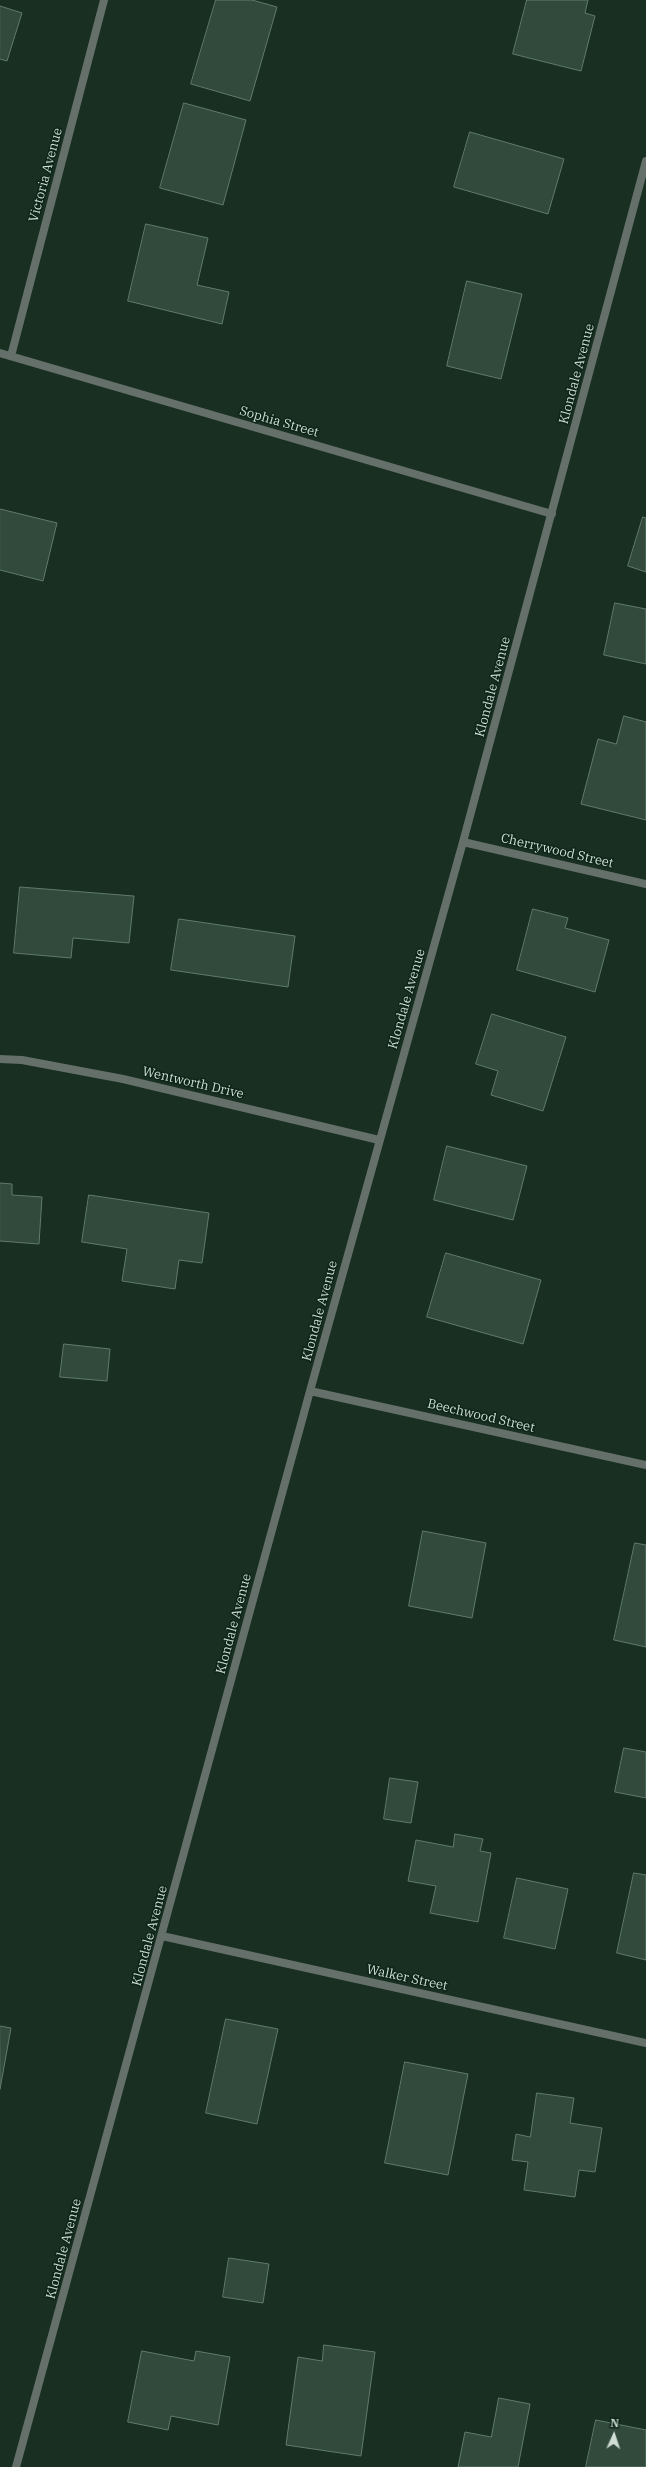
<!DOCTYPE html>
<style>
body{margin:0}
#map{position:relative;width:646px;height:2467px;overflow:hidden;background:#182f22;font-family:"IBM Plex Serif",serif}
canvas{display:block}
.north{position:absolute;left:594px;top:2415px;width:40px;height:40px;-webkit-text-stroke:3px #0e2519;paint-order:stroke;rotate:3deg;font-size:11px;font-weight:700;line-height:16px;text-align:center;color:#cfddd4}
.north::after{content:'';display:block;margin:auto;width:14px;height:18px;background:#cfddd4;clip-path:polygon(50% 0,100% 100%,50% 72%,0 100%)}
</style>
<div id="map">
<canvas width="646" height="2467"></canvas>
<div class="north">N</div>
</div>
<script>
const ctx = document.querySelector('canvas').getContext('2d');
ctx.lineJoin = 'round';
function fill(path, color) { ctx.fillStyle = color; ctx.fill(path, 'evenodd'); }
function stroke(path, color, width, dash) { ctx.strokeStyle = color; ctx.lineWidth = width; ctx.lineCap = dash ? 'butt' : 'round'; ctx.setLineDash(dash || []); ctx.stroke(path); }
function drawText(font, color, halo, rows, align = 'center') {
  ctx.font = font + ' "IBM Plex Serif",serif'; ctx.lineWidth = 3; ctx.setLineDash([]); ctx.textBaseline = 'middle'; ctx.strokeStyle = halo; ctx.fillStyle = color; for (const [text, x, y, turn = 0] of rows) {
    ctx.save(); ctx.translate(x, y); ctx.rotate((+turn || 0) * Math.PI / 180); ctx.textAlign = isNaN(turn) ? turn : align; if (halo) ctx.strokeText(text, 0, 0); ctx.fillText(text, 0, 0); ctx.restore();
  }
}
const building = new Path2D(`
 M 216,0 L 252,0 L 277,7 L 250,101 L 191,84 Z
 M 527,0 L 588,0 L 585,13 L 595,16 L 581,71 L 513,54 Z
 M 0,6 L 22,13 L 7,61 L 0,59 Z
 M 184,103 L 246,120 L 223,205 L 160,188 Z
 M 470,132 L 564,159 L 548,214 L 454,187 Z
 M 146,224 L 208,238 L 197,285 L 229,292 L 222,324 L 128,301 Z
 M 467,281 L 522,294 L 501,379 L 447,366 Z
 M 0,509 L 57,523 L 43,581 L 0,570 Z
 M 643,517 L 646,518 L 646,572 L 628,566 Z
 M 615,603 L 646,609 L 646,664 L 604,655 Z
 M 624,716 L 646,722 L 646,820 L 581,804 L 598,739 L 616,744 Z
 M 20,887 L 134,896 L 129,943 L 73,938 L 71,958 L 14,953 Z
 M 533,909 L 568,918 L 565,928 L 609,940 L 595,992 L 517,970 Z
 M 179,919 L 295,936 L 288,987 L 171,970 Z
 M 492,1014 L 566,1037 L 543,1111 L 491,1095 L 498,1071 L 476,1064 Z
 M 447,1146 L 527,1166 L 513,1220 L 434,1200 Z
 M 0,1183 L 12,1184 L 12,1195 L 42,1197 L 39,1244 L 0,1241 Z
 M 89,1195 L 209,1213 L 202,1263 L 179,1260 L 175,1289 L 122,1281 L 127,1249 L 82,1242 Z
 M 446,1253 L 541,1280 L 523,1344 L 427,1317 Z
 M 64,1344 L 110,1349 L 107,1381 L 60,1377 Z
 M 423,1531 L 486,1543 L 472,1618 L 409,1606 Z
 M 635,1543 L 646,1545 L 646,1647 L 614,1640 Z
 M 624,1748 L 646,1752 L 646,1798 L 615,1792 Z
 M 390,1778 L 418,1782 L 411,1823 L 384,1819 Z
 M 455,1834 L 483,1839 L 480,1851 L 491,1853 L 478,1922 L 430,1913 L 436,1886 L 408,1881 L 416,1840 L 453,1847 Z
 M 634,1873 L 646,1875 L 646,1960 L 617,1953 Z
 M 517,1878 L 568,1889 L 555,1949 L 504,1938 Z
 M 226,2019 L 278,2029 L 257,2124 L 206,2113 Z
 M 0,2026 L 11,2028 L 0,2089 Z
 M 405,2062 L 468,2074 L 448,2175 L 385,2163 Z
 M 537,2093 L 574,2098 L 570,2123 L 602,2128 L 595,2172 L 579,2170 L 575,2197 L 524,2190 L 528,2162 L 512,2160 L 516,2134 L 530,2137 Z
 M 229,2258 L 269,2264 L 263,2303 L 223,2297 Z
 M 324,2345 L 375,2352 L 361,2456 L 286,2445 L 298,2357 L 322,2361 Z
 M 142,2351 L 194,2361 L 196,2351 L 230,2357 L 218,2425 L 171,2416 L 168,2430 L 128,2422 Z
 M 499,2398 L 530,2404 L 518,2467 L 458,2467 L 465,2432 L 491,2437 Z
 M 596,2420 L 646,2430 L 646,2467 L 586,2467 Z`);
fill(building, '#314a3c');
stroke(building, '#607a6b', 1);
stroke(new Path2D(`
 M 0,353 L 552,514
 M 11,356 L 104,0
 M 463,842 L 646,884
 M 0,1059 L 22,1060 L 123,1079 L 379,1140
 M 310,1391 L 646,1465
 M 162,1936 L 646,2043
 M 16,2467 L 310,1391 L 463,842 L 646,161`), '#65706a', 8);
drawText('13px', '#cfddd4', '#0e2519', [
 ["Victoria Avenue",46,175,-75],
 ["Klondale Avenue",577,374,-75],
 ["Sophia Street",279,422,16],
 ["Klondale Avenue",493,687,-75],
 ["Cherrywood Street",557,851,13],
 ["Klondale Avenue",407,999,-74],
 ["Wentworth Drive",193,1083,13],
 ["Klondale Avenue",320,1311,-75],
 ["Beechwood Street",481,1416,13],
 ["Klondale Avenue",234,1624,-75],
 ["Klondale Avenue",150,1936,-75],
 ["Walker Street",407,1978,12],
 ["Klondale Avenue",64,2249,-75]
]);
</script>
